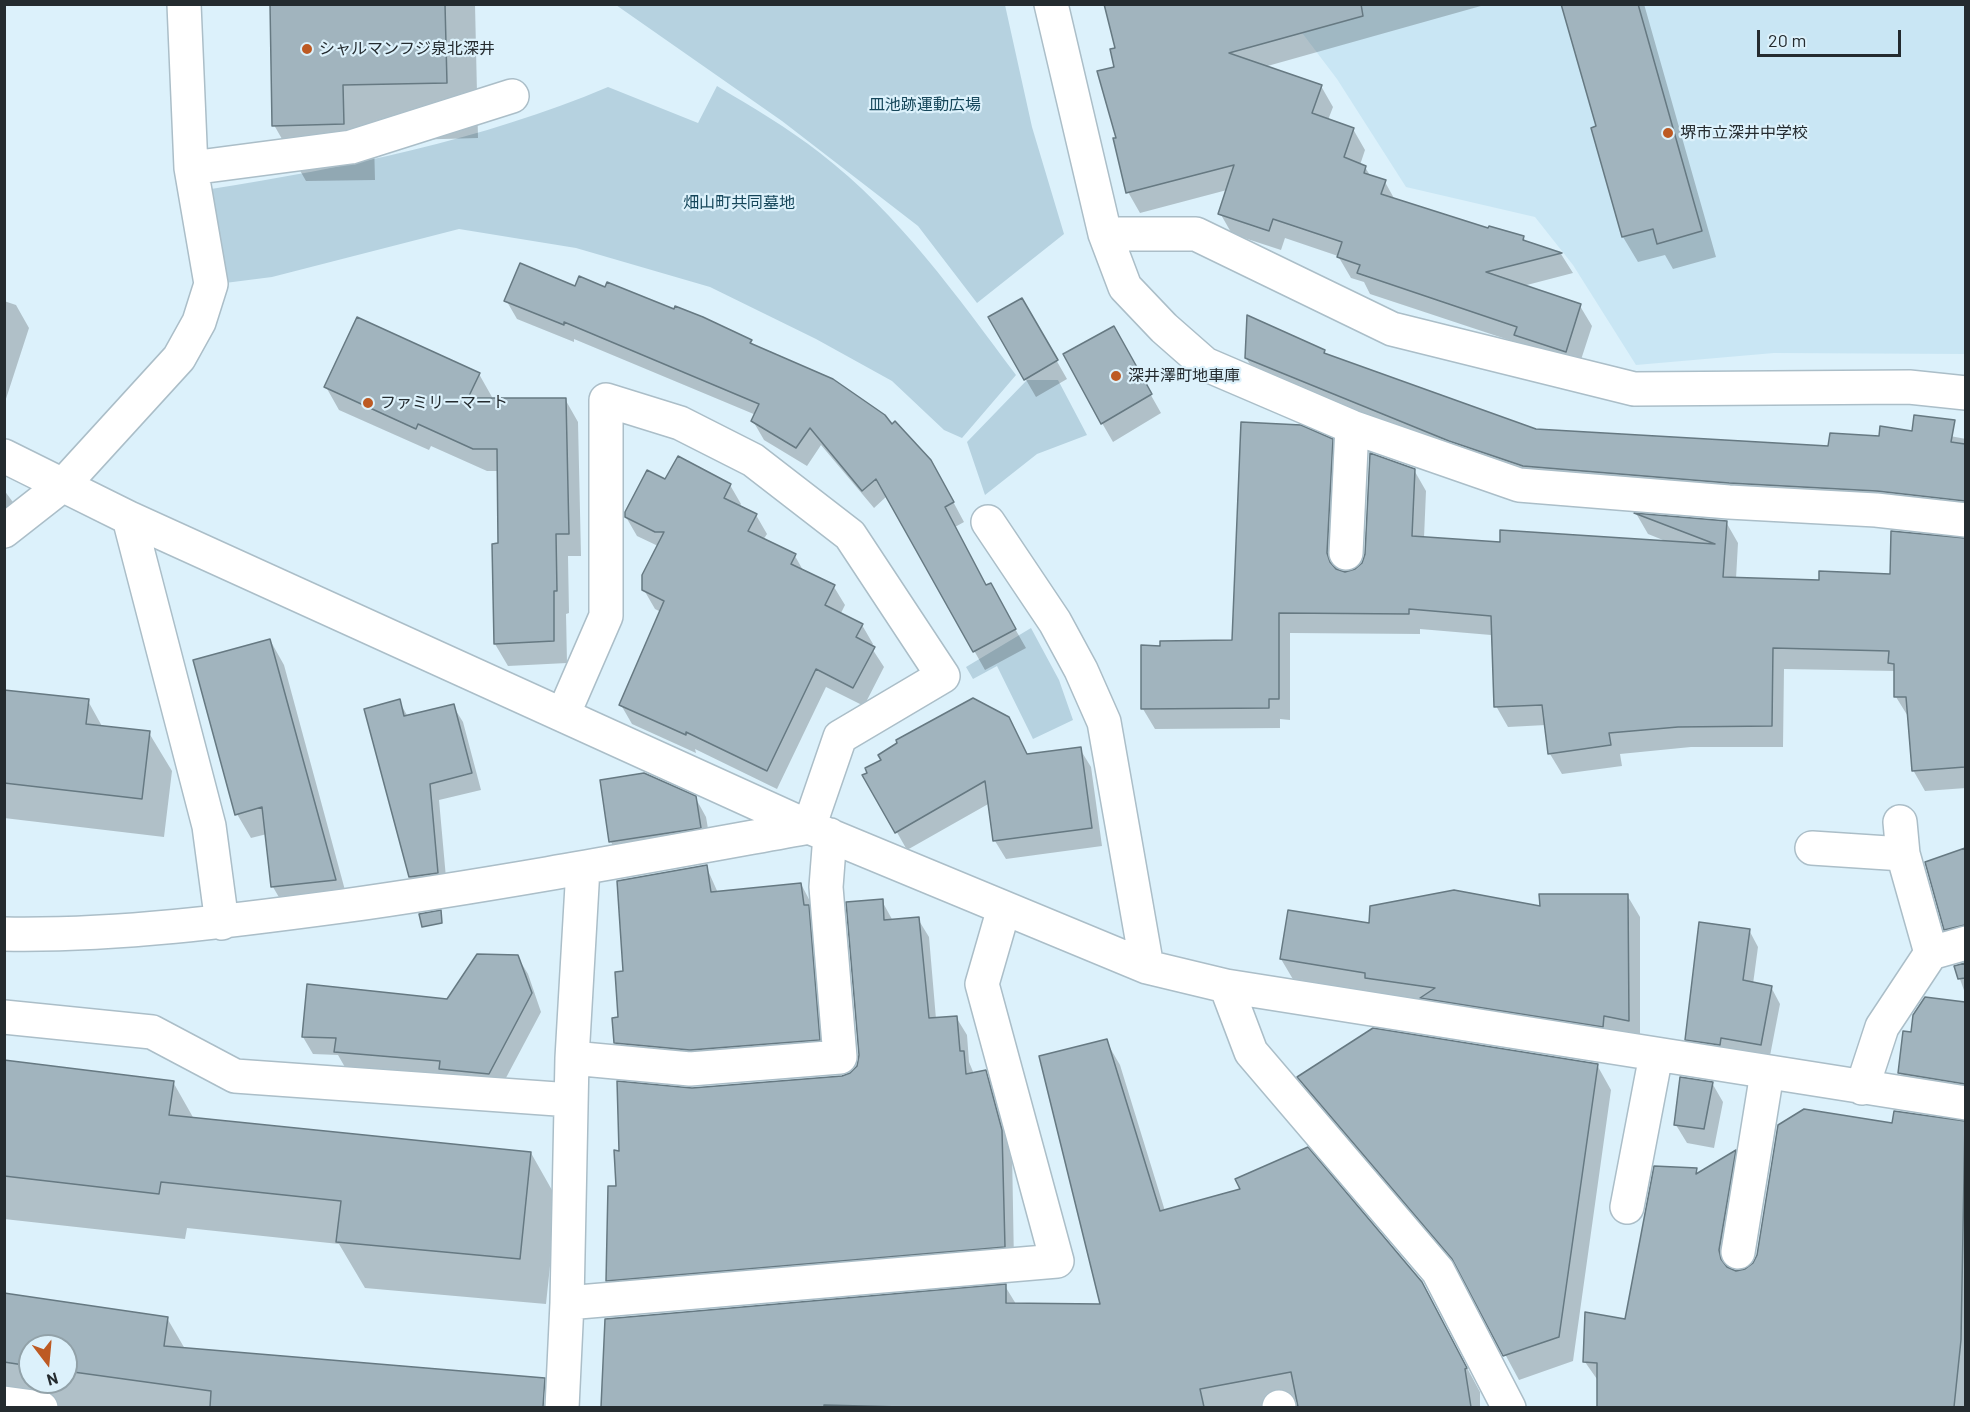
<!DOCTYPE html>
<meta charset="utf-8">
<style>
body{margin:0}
#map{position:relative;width:1970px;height:1412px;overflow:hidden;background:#dcf1fb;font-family:Barlow,sans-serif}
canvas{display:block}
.frame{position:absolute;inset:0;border:6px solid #242b2f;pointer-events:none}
.north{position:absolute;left:18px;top:1334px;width:60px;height:60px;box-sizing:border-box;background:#dcf1fb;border:2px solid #92a2a9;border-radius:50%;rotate:164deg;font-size:16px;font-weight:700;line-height:24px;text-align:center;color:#242b2f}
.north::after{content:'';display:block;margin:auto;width:21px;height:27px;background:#bd5a23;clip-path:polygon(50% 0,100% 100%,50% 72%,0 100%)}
.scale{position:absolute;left:1757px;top:30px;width:144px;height:27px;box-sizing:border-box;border:3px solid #242b2f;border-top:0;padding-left:8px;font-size:18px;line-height:21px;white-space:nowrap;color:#242b2f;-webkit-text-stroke:4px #dcf1fb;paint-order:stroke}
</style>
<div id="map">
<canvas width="1970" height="1412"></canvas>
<div class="frame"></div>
<div class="north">N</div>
<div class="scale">20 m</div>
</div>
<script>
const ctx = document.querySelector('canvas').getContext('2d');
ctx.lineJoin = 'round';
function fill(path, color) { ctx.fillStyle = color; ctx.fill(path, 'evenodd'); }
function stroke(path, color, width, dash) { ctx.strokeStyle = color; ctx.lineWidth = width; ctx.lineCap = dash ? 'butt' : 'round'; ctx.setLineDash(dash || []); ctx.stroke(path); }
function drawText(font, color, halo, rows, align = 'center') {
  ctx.font = font + ' Barlow,"Noto Sans JP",sans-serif'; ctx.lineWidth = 4.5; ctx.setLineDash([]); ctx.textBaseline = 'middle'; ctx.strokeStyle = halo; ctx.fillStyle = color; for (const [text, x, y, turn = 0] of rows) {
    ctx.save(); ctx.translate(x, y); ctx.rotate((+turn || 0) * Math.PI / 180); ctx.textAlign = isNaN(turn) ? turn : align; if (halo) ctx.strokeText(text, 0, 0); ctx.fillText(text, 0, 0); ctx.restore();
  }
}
fill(new Path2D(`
 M 1285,5 L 1965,5 L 1965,354 L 1774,353 L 1636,365 L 1573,265 L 1535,217 L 1406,187 L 1337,79 L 1287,13 Z`), '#c9e6f4');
fill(new Path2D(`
 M 616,5 L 1005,5 L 1032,127 L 1064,234 L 977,303 L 918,226 L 782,121 Z
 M 717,86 C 752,107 788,128 820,153 C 899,214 957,296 1016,375 L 962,438 L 944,430 L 892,381 L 816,339 L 710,287 L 576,248 L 459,229 L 272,277 L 225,283 L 211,189 C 344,168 483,140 608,87 L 698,123 Z
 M 1027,380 L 1058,380 L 1087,435 L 1037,454 L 985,495 L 967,442 Z
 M 1031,628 L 1059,680 L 1073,720 L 1033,739 L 997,666 L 973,679 L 966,667 Z`), '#b6d2e0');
fill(new Path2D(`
 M 272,4 L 475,4 L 478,138 L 374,141 L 375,180 L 306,181 L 274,125 Z
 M 1106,4 L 1488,4 L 1264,67 L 1321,86 L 1333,107 L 1328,120 L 1353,129 L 1365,150 L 1360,165 L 1365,167 L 1371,177 L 1385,182 L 1395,200 L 1489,230 L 1523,237 L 1526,242 L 1561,254 L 1573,273 L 1523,286 L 1580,306 L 1592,326 L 1577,372 L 1528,355 L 1521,344 L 1370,294 L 1364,282 L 1351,278 L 1338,256 L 1285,238 L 1281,250 L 1232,234 L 1220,213 L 1227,190 L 1140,213 L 1128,192 L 1118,139 L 1116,49 Z
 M 1563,4 L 1644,4 L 1716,257 L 1673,269 L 1665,255 L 1638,262 L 1623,237 L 1598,127 Z
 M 576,288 L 606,289 L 751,341 L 754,347 L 942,481 L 964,522 L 955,527 L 987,587 L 990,585 L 1026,648 L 985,670 L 887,496 L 874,508 L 821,445 L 807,466 L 764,440 L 753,421 L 756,415 L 574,339 L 574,342 L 517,319 L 506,300 Z
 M 1022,300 L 1067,379 L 1036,397 L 990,318 Z
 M 4,301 L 16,305 L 29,328 L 4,405 Z
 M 1113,328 L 1161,413 L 1113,442 L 1102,423 Z
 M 1324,351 L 1327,355 L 1536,430 L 1829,447 L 1913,433 L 1913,429 L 1966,439 L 1966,520 L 1536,487 L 1259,379 L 1246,358 Z
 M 479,374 L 492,397 L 490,400 L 565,399 L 578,422 L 581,556 L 568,556 L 569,613 L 566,614 L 567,663 L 508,666 L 495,644 L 500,545 L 498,471 L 487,471 L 431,446 L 429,450 L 339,410 L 326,387 Z
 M 1332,440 L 1344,461 L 1339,571 L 1344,573 L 1356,571 L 1363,563 L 1414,470 L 1426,491 L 1424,538 L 1501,543 L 1668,542 L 1648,534 L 1637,515 L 1726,522 L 1738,543 L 1736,579 L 1820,582 L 1892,575 L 1892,532 L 1966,540 L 1966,788 L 1925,791 L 1913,770 L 1909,718 L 1896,697 L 1895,671 L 1784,669 L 1783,747 L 1691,747 L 1620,754 L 1622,766 L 1562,774 L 1550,754 L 1546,725 L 1508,727 L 1496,706 L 1491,635 L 1420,629 L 1420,634 L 1290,633 L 1290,720 L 1280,719 L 1280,728 L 1155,729 L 1143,709 L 1162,647 L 1233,642 Z
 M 666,481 L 730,485 L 741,504 L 739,507 L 756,515 L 767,534 L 763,540 L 795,556 L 804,572 L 834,587 L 845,605 L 841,613 L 862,625 L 873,644 L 871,647 L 884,667 L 864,706 L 826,687 L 777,789 L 695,749 L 696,753 L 632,724 L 621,705 L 661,612 L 655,609 L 644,590 L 658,546 L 637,536 L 626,517 Z
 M 4,490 L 18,509 L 4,535 Z
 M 270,640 L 284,665 L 349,905 L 287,911 L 273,887 L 267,834 L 251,838 L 237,814 Z
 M 4,690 L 88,701 L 103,728 L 149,733 L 172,771 L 164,837 L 4,818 Z
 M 399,701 L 408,717 L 453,706 L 463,722 L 481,790 L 439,800 L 447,889 L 420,894 L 410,877 Z
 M 1008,718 L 1028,756 L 1080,749 L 1091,767 L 1102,846 L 1006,859 L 995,841 L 990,803 L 907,850 L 865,776 Z
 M 602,781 L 695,797 L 706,817 L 711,846 L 622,861 L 611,842 Z
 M 1966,850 L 1966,946 L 1956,948 L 1945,929 L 1927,863 Z
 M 706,866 L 718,893 L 801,884 L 812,905 L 830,1060 L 627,1063 L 615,1043 L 624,973 Z
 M 1627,895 L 1640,917 L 1640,1041 L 1294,981 L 1281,959 L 1370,924 L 1541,908 Z
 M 882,901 L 893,921 L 918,919 L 929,937 L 936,1019 L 956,1017 L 967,1035 L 969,1062 L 974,1074 L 985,1071 L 995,1089 L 1012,1150 L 1014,1264 L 618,1298 L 608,1280 L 621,1152 L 692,1089 L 842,1077 L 852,1073 L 859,1065 Z
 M 1749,930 L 1758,947 L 1753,984 L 1771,987 L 1780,1004 L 1769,1061 L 1696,1056 L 1686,1039 Z
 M 517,956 L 528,974 L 541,1012 L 499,1091 L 346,1069 L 338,1055 L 313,1054 L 303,1037 L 448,1001 Z
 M 1966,964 L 1966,996 L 1956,968 Z
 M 1925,998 L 1966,1003 L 1966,1103 L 1911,1093 L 1900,1073 Z
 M 1106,1041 L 1120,1065 L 1165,1211 L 1421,1282 L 1480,1392 L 1480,1408 L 603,1408 L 606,1320 L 1005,1286 L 1016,1304 L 1102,1306 Z
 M 4,1062 L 173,1082 L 194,1119 L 531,1153 L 557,1199 L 546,1304 L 365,1288 L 339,1244 L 187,1228 L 185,1239 L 4,1219 Z
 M 1597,1065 L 1611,1090 L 1573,1361 L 1519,1380 L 1465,1280 L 1313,1102 L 1299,1078 Z
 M 1712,1083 L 1723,1102 L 1714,1148 L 1687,1143 L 1676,1125 Z
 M 1963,1123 L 1966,1123 L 1966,1408 L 1599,1408 L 1599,1382 L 1585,1362 L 1626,1320 L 1696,1170 L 1698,1174 L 1735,1152 L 1746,1171 L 1730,1270 L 1746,1271 L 1893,1125 Z
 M 4,1294 L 167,1318 L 185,1349 L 525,1378 L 542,1408 L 67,1408 L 4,1398 ZM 30,1346 L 66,1346 L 66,1382 L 30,1382 Z`), '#0003');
const building = new Path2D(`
 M 270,4 L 445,4 L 447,83 L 343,85 L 344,124 L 272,126 Z
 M 1104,4 L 1361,4 L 1363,16 L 1229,53 L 1322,85 L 1312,113 L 1354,128 L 1344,157 L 1366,166 L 1364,173 L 1386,180 L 1381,194 L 1488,228 L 1489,226 L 1524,236 L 1523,240 L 1562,253 L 1486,272 L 1581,304 L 1566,352 L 1514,335 L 1517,327 L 1357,273 L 1360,265 L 1337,257 L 1342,242 L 1273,219 L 1269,231 L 1218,214 L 1234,165 L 1126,193 L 1113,138 L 1116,138 L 1097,71 L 1114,67 L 1110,49 L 1115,48 Z
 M 1561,4 L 1638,4 L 1702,231 L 1657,244 L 1653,229 L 1622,237 L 1591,128 L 1596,126 Z
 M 520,263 L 575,286 L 579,276 L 605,287 L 607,282 L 674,309 L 675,306 L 703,317 L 752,340 L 750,343 L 833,379 L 885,415 L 892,424 L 895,421 L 931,460 L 954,502 L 945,507 L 986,585 L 991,583 L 1016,629 L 973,652 L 876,479 L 862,491 L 810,428 L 796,448 L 751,421 L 759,404 L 564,322 L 564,325 L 504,301 Z
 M 1022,298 L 1058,360 L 1024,380 L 988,317 Z
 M 1247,315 L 1325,350 L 1324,353 L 1536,429 L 1828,446 L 1830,433 L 1879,436 L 1880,426 L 1912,431 L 1914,415 L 1955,420 L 1951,442 L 1965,444 L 1965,501 L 1877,491 L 1729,483 L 1523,466 L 1449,441 L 1245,358 Z
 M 357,317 L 480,373 L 468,398 L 566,398 L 569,534 L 556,534 L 557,591 L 554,591 L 554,641 L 494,644 L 492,544 L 498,543 L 497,449 L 473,449 L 418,424 L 416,429 L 324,387 Z
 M 1114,326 L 1152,394 L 1101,424 L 1063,354 Z
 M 1241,422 L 1301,425 L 1333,439 L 1327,553 L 1330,562 L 1336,569 L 1345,572 L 1355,569 L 1362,563 L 1365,554 L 1370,453 L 1415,469 L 1412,536 L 1500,542 L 1500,530 L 1715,544 L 1634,513 L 1727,521 L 1723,577 L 1819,580 L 1819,571 L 1890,574 L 1891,531 L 1965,538 L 1965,767 L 1912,771 L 1906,697 L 1894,697 L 1894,664 L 1888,663 L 1889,651 L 1773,648 L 1772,726 L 1678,727 L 1609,733 L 1611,745 L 1548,754 L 1542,705 L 1494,707 L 1491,616 L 1409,609 L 1409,614 L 1279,613 L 1279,699 L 1269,699 L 1269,708 L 1141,709 L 1141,645 L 1160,646 L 1160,641 L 1232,640 Z
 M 678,456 L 731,484 L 724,498 L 757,514 L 748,531 L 796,554 L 791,564 L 835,585 L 825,605 L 863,624 L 856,637 L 875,647 L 853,688 L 816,669 L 767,771 L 686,732 L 686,735 L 619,705 L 664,601 L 642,590 L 642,575 L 664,532 L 655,532 L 625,517 L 625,512 L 647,470 L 665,479 Z
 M 270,639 L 336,880 L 271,887 L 262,807 L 235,815 L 193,660 Z
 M 4,690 L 89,699 L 86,724 L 150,731 L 142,799 L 4,783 Z
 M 973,698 L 1009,717 L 1027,754 L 1081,747 L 1092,828 L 993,841 L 985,781 L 895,833 L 862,775 L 867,773 L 865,768 L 881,760 L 878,755 L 897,743 L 896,740 Z
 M 400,699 L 404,716 L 454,704 L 472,773 L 430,784 L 438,873 L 409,877 L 364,709 Z
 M 644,773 L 696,796 L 701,828 L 609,842 L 600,780 Z
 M 1965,848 L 1965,925 L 1944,930 L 1925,862 Z
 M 707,865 L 711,892 L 801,883 L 804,905 L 809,905 L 820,1040 L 690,1050 L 614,1043 L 612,1018 L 618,1017 L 615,972 L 623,971 L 617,881 Z
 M 1454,890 L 1540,906 L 1539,894 L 1628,894 L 1629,1021 L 1604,1016 L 1603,1027 L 1420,998 L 1435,988 L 1365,978 L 1365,973 L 1280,959 L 1288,910 L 1369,923 L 1370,906 Z
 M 883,899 L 884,920 L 919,917 L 929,1018 L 957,1016 L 960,1051 L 964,1051 L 966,1074 L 986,1070 L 1002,1130 L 1005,1247 L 606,1281 L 608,1186 L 616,1186 L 614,1150 L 619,1151 L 617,1081 L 692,1088 L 842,1076 L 850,1073 L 857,1066 L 859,1055 L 846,902 Z
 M 441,910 L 442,923 L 422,927 L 419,914 Z
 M 1699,922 L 1750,929 L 1743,980 L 1772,986 L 1761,1045 L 1721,1038 L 1720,1045 L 1685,1040 Z
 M 477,954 L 518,955 L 532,993 L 489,1074 L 439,1069 L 440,1061 L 334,1052 L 336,1038 L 302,1037 L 307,984 L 447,999 Z
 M 1965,963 L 1965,978 L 1958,979 L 1954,966 Z
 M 1925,997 L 1965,1002 L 1965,1084 L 1898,1073 L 1903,1031 L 1911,1032 L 1913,1015 Z
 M 1373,1028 L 1598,1064 L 1559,1337 L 1503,1356 L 1452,1259 L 1297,1077 Z
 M 1107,1039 L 1160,1211 L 1240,1189 L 1235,1179 L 1308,1147 L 1422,1282 L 1467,1368 L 1465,1369 L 1471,1407 L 1298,1407 L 1291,1372 L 1200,1389 L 1204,1407 L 902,1407 L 824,1405 L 824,1407 L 601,1407 L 605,1319 L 1006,1284 L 1006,1303 L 1100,1304 L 1039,1056 Z
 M 4,1060 L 174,1081 L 169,1115 L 531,1152 L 520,1259 L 336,1242 L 341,1201 L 161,1182 L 159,1194 L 4,1176 Z
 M 1680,1077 L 1713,1082 L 1704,1129 L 1674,1125 Z
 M 1804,1109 L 1892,1123 L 1894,1111 L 1965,1121 L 1961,1340 L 1954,1407 L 1597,1407 L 1597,1363 L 1583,1362 L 1585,1312 L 1625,1319 L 1654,1166 L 1697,1168 L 1696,1174 L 1736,1150 L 1719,1250 L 1721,1259 L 1727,1267 L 1736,1271 L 1745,1269 L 1753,1263 L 1757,1255 L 1778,1125 Z
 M 4,1293 L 168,1317 L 164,1346 L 545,1378 L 543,1407 L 210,1407 L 211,1391 L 66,1371 L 66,1346 L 30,1346 L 30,1366 L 4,1362 Z`);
fill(building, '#a1b4be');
stroke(building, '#667982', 1.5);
const minor = new Path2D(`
 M 1051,4 L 1105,234 L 1125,287 L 1164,328 L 1205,364 L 1352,427 L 1519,485 L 1729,502 L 1876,510 L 1966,520
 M 191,168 L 351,147 L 512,96
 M 1105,234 L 1196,234 L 1392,329 L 1634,389 L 1909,387 L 1966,393
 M 4,456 L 129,518 L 809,827 L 1147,967 L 1226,986 L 1966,1103
 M 129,518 L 209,826 L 222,923
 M 988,522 L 1055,622 L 1081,670 L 1104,722 L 1147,967
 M 4,531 L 64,484 L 179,358 L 199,322 L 211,284 L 191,168 L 184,4
 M 1346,553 L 1352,427
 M 563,715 L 606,616 L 606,400 L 680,423 L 753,460 L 850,535 L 943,676 L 840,737 L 809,827
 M 1812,848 L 1903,854
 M 4,934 C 118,936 231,921 343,906 C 499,884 654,855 809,827
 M 1931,953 L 1966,943
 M 1226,986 L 1251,1052 L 1438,1271 L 1509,1408
 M 4,1017 L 152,1032 L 235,1076 L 571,1100
 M 572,1058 L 690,1069 L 840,1057 L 826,887 L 830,835
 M 1862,1088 L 1882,1027 L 1931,953 L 1903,854 L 1900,822
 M 1627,1207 L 1656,1055
 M 1738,1252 L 1767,1073
 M 567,1303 L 1057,1261 L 982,984 L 1004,908
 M 4,1403 L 41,1408
 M 1279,1407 L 1279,1408
 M 562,1408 L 567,1303 L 572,1058 L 583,868`);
stroke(minor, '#abbec8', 36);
stroke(minor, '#fff', 33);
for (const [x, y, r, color] of [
 [307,49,6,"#bd5a23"],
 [1668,133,6,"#bd5a23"],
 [1116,376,6,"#bd5a23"],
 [368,403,6,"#bd5a23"]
]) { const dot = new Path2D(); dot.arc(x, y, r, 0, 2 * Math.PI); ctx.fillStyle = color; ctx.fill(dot); stroke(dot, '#dcf1fb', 2); }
drawText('16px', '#242b2f', '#dcf1fb', [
 ["シャルマンフジ泉北深井",319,49],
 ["堺市立深井中学校",1680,133],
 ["深井澤町地車庫",1128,376],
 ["ファミリーマート",380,403]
], 'left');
drawText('16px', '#15465a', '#dcf1fb', [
 ["皿池跡運動広場",925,105],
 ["畑山町共同墓地",739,203]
]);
</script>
